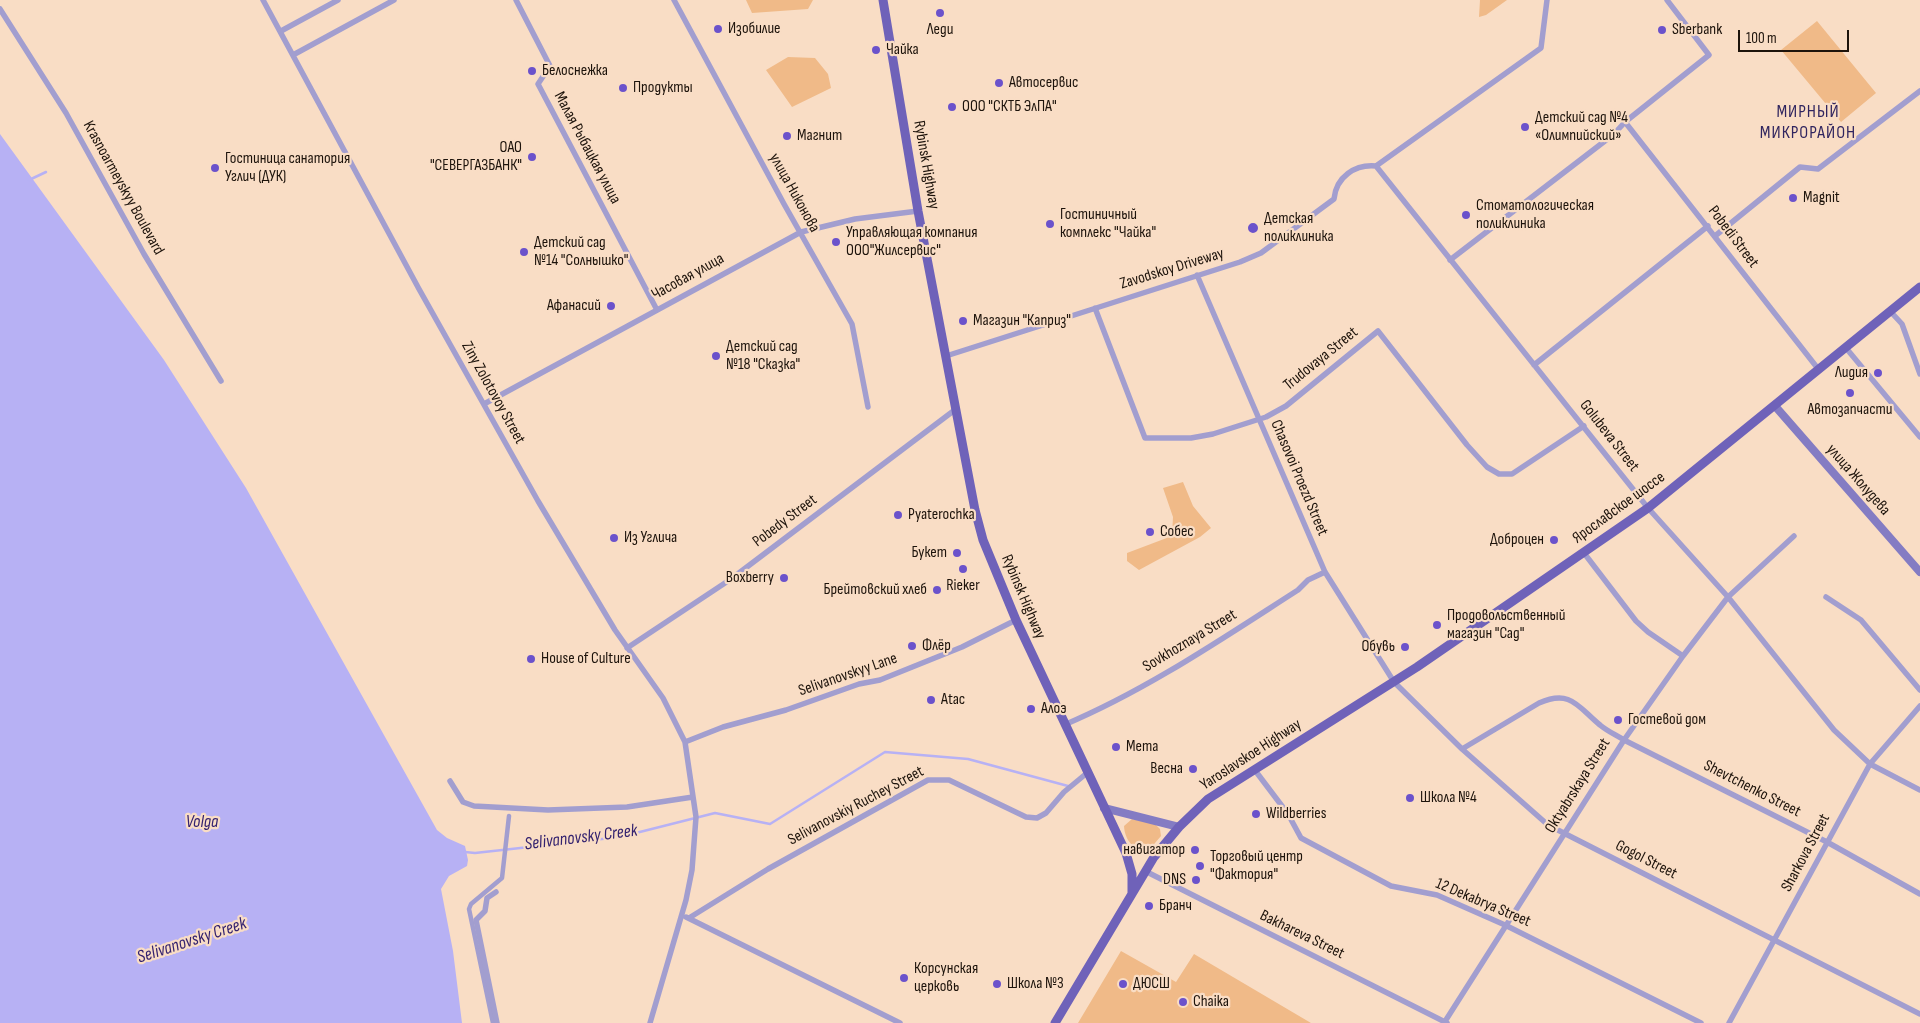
<!DOCTYPE html>
<meta charset="utf-8">
<style>
body{margin:0}
#map{position:relative;width:1920px;height:1023px;overflow:hidden;background:#f9ddc5;font-family:"Sofia Sans Condensed",sans-serif}
canvas{display:block}
.scale{position:absolute;left:1738px;top:30px;width:111px;height:22px;box-sizing:border-box;border:2px solid #1d130b;border-top:0;padding-left:6px;font-size:15px;line-height:18px;white-space:nowrap;color:#1d130b;-webkit-text-stroke:4px #f9ddc5;paint-order:stroke}
</style>
<div id="map">
<canvas width="1920" height="1023"></canvas>
<div class="scale">100 m</div>
</div>
<script>
const ctx = document.querySelector('canvas').getContext('2d');
ctx.lineJoin = 'round';
function fill(path, color) { ctx.fillStyle = color; ctx.fill(path, 'evenodd'); }
function stroke(path, color, width, dash) { ctx.strokeStyle = color; ctx.lineWidth = width; ctx.lineCap = dash ? 'butt' : 'round'; ctx.setLineDash(dash || []); ctx.stroke(path); }
function drawText(font, color, halo, rows, align = 'center') {
  ctx.font = font + ' "Sofia Sans Condensed",sans-serif'; ctx.lineWidth = 4.5; ctx.setLineDash([]); ctx.textBaseline = 'middle'; ctx.strokeStyle = halo; ctx.fillStyle = color; for (const [text, x, y, turn = 0] of rows) {
    ctx.save(); ctx.translate(x, y); ctx.rotate((+turn || 0) * Math.PI / 180); ctx.textAlign = isNaN(turn) ? turn : align; if (halo) ctx.strokeText(text, 0, 0); ctx.fillText(text, 0, 0); ctx.restore();
  }
}
fill(new Path2D(`
 M 746,0 L 813,0 L 808,9 L 752,13 Z
 M 1480,0 L 1507,0 L 1486,15 L 1479,17 Z
 M 1817,21 L 1876,93 L 1841,122 L 1781,50 Z
 M 788,57 L 815,58 L 828,74 L 831,88 L 792,107 L 766,70 Z
 M 1183,482 L 1193,506 L 1211,528 L 1200,537 L 1139,570 L 1127,561 L 1127,553 L 1172,536 L 1173,517 L 1163,488 Z
 M 1132,819 L 1155,824 L 1160,829 L 1161,836 L 1149,850 C 1134,851 1125,841 1124,826 Z
 M 1121,951 L 1176,982 L 1194,954 L 1311,1023 L 1078,1023 Z`), '#f0ba88');
fill(new Path2D(`
 M 0,134 L 164,360 L 246,488 L 437,830 L 447,838 L 465,846 L 468,860 L 467,866 L 449,876 L 441,889 L 453,951 L 462,1023 L 0,1023 Z`), '#b7b1f4');
stroke(new Path2D(`
 M 29,180 L 46,172
 M 465,852 L 475,853 L 620,837 L 715,813 L 770,824 L 885,752 L 968,759 L 1068,786`), '#b7b1f4', 2.5);
stroke(new Path2D(`
 M 493,1023 L 469,909 L 471,904 L 502,878 L 509,816`), '#a29ecf', 4.5);
stroke(new Path2D(`
 M 263,0 L 419,289 L 538,501 L 615,630 L 663,698 L 685,742 L 696,817 L 692,870 L 686,900 L 650,1023
 M 516,0 L 550,66 L 538,84 L 657,310
 M 674,0 L 784,204 L 852,324 L 868,407
 M 0,9 L 66,113 L 144,254 L 221,381
 M 281,31 L 338,0
 M 293,55 L 394,0
 M 1625,122 L 1819,370
 M 1376,166 L 1648,508 L 1728,597 L 1834,730 L 1870,764 L 1920,790
 M 1715,236 L 1800,167 L 1818,169 L 1920,91
 M 1450,260 L 1614,134 L 1625,122 L 1709,55 L 1667,0
 M 1197,275 L 1325,572 L 1394,682 L 1462,749 L 1548,825 L 1920,1014
 M 1095,308 L 1145,438 L 1191,438 L 1213,434 L 1266,417 L 1286,406 L 1378,331 L 1467,445 L 1487,467 L 1499,474 L 1512,474 L 1584,426
 M 1890,311 L 1902,324 L 1920,374
 M 1846,348 L 1920,437
 M 946,356 L 1240,262 L 1261,253 L 1334,199 C 1336,177 1355,164 1376,166 L 1541,48 L 1547,0
 M 1534,365 L 1708,226
 M 484,404 L 801,232 L 855,219 L 918,211
 M 1584,553 L 1636,621 L 1648,632 L 1683,656
 M 1826,597 L 1861,620 L 1920,690
 M 627,648 L 731,579 L 956,409
 M 1064,725 C 1147,690 1223,638 1298,590 L 1308,580 L 1325,572
 M 685,742 L 723,727 L 786,710 L 859,684 L 880,680 L 962,647 L 1016,620
 M 1462,749 L 1539,703 C 1571,689 1578,707 1600,725 C 1607,731 1616,735 1624,740 L 1827,842 L 1920,894
 M 1254,769 L 1288,814 L 1301,838 L 1391,886 L 1437,895 L 1505,925 L 1701,1023
 M 450,781 L 463,802 L 474,806 L 548,810 L 627,807 L 693,797
 M 1145,871 L 1447,1023
 M 496,892 L 487,898 L 485,911 L 476,920 L 497,1023
 M 686,917 L 900,1023
 M 689,918 L 768,869 L 928,780 L 949,780 L 1026,817 L 1037,818 L 1046,813 L 1064,792 L 1087,773
 M 1444,1023 L 1624,740 L 1683,656 L 1728,597 L 1794,536
 M 1729,1023 L 1870,764 L 1920,706`), '#a29ecf', 5.5);
stroke(new Path2D(`
 M 1775,406 L 1920,572
 M 1104,808 L 1179,827`), '#847cc3', 8);
stroke(new Path2D(`
 M 883,0 L 918,211 L 975,510 L 983,540 L 1016,620 L 1126,853 L 1132,874 L 1132,893
 M 1055,1023 L 1154,857 L 1179,827 L 1208,799 L 1417,667 L 1648,508 L 1920,287`), '#6f62b9', 9);
for (const [x, y, r, color] of [
 [940,13,5,"#6b52cb"],
 [718,29,5,"#6b52cb"],
 [1662,30,5,"#6b52cb"],
 [876,50,5,"#6b52cb"],
 [532,71,5,"#6b52cb"],
 [999,83,5,"#6b52cb"],
 [623,88,5,"#6b52cb"],
 [952,107,5,"#6b52cb"],
 [1525,127,5,"#6b52cb"],
 [787,136,5,"#6b52cb"],
 [532,157,5,"#6b52cb"],
 [215,168,5,"#6b52cb"],
 [1793,198,5,"#6b52cb"],
 [1466,215,5,"#6b52cb"],
 [1050,224,5,"#6b52cb"],
 [1253,228,6,"#6b52cb"],
 [836,242,5,"#6b52cb"],
 [524,252,5,"#6b52cb"],
 [611,306,5,"#6b52cb"],
 [963,321,5,"#6b52cb"],
 [716,356,5,"#6b52cb"],
 [1878,373,5,"#6b52cb"],
 [1850,393,5,"#6b52cb"],
 [898,515,5,"#6b52cb"],
 [1150,532,5,"#6b52cb"],
 [614,538,5,"#6b52cb"],
 [1554,540,5,"#6b52cb"],
 [957,553,5,"#6b52cb"],
 [963,569,5,"#6b52cb"],
 [784,578,5,"#6b52cb"],
 [937,590,5,"#6b52cb"],
 [1437,625,5,"#6b52cb"],
 [912,646,5,"#6b52cb"],
 [1405,647,5,"#6b52cb"],
 [531,659,5,"#6b52cb"],
 [931,700,5,"#6b52cb"],
 [1031,709,5,"#6b52cb"],
 [1618,720,5,"#6b52cb"],
 [1116,747,5,"#6b52cb"],
 [1193,769,5,"#6b52cb"],
 [1410,798,5,"#6b52cb"],
 [1256,814,5,"#6b52cb"],
 [1195,850,5,"#6b52cb"],
 [1200,866,5,"#6b52cb"],
 [1196,880,5,"#6b52cb"],
 [1149,906,5,"#6b52cb"],
 [904,978,5,"#6b52cb"],
 [997,984,5,"#6b52cb"],
 [1123,984,5,"#6b52cb"],
 [1183,1002,5,"#6b52cb"]
]) { const dot = new Path2D(); dot.arc(x, y, r, 0, 2 * Math.PI); ctx.fillStyle = color; ctx.fill(dot); stroke(dot, '#f9ddc5', 2); }
drawText('16px', '#1d130b', '#f9ddc5', [
 ["Изобилие",728,29],
 ["Леди",940,30,"center"],
 ["Sberbank",1672,30],
 ["Чайка",886,50],
 ["Белоснежка",542,71],
 ["Автосервис",1009,83],
 ["Продукты",633,88],
 ["ООО \"СКТБ ЭлПА\"",962,107],
 ["Детский сад №4",1535,118],
 ["«Олимпийский»",1535,136],
 ["Магнит",797,136],
 ["ОАО",522,148,"right"],
 ["\"СЕВЕРГАЗБАНК\"",522,166,"right"],
 ["Гостиница санатория",225,159],
 ["Углич (ДУК)",225,177],
 ["Magnit",1803,198],
 ["Стоматологическая",1476,206],
 ["поликлиника",1476,224],
 ["Гостиничный",1060,215],
 ["комплекс \"Чайка\"",1060,233],
 ["Детская",1264,219],
 ["поликлиника",1264,237],
 ["Управляющая компания",846,233],
 ["ООО\"Жилсервис\"",846,251],
 ["Детский сад",534,243],
 ["№14 \"Солнышко\"",534,261],
 ["Афанасий",601,306,"right"],
 ["Магазин \"Каприз\"",973,321],
 ["Детский сад",726,347],
 ["№18 \"Сказка\"",726,365],
 ["Лидия",1868,373,"right"],
 ["Автозапчасти",1850,410,"center"],
 ["Pyaterochka",908,515],
 ["Собес",1160,532],
 ["Из Углича",624,538],
 ["Доброцен",1544,540,"right"],
 ["Букет",947,553,"right"],
 ["Boxberry",774,578,"right"],
 ["Rieker",963,586,"center"],
 ["Брейтовский хлеб",927,590,"right"],
 ["Продовольственный",1447,616],
 ["магазин \"Сад\"",1447,634],
 ["Флёр",922,646],
 ["Обувь",1395,647,"right"],
 ["House of Culture",541,659],
 ["Atac",941,700],
 ["Алоэ",1041,709],
 ["Гостевой дом",1628,720],
 ["Мета",1126,747],
 ["Весна",1183,769,"right"],
 ["Школа №4",1420,798],
 ["Wildberries",1266,814],
 ["навигатор",1185,850,"right"],
 ["Торговый центр",1210,857],
 ["\"Фактория\"",1210,875],
 ["DNS",1186,880,"right"],
 ["Бранч",1159,906],
 ["Корсунская",914,969],
 ["церковь",914,987],
 ["Школа №3",1007,984],
 ["ДЮСШ",1133,984],
 ["Chaika",1193,1002]
], 'left');
drawText('16px', '#1d130b', '#f9ddc5', [
 ["Малая Рыбацкая улица",587,148,62],
 ["Rybinsk Highway",926,165,80],
 ["Krasnoarmeyskyy Boulevard",123,188,61],
 ["улица Никонова",794,193,61],
 ["Pobedi Street",1733,237,53],
 ["Zavodskoy Driveway",1172,269,-17],
 ["Часовая улица",688,277,-29],
 ["Trudovaya Street",1321,359,-39],
 ["Ziny Zolotovoy Street",493,393,61],
 ["Golubeva Street",1609,436,52],
 ["Chasovoi Proezd Street",1299,478,67],
 ["улица Жолудева",1858,480,49],
 ["Ярославское шоссе",1619,508,-36],
 ["Pobedy Street",785,521,-37],
 ["Rybinsk Highway",1023,597,67],
 ["Sovkhoznaya Street",1190,641,-31],
 ["Selivanovskyy Lane",848,675,-19],
 ["Yaroslavskoe Highway",1251,755,-33],
 ["Oktyabrskaya Street",1578,786,-58],
 ["Shevtchenko Street",1752,789,27],
 ["Selivanovskiy Ruchey Street",856,806,-28],
 ["Sharkova Street",1806,853,-62],
 ["Gogol Street",1646,860,27],
 ["12 Dekabrya Street",1483,903,23],
 ["Bakhareva Street",1302,935,26]
]);
ctx.letterSpacing = '1px';
drawText('18px', '#30255f', '#f9ddc5', [
 ["МИРНЫЙ",1808,112],
 ["МИКРОРАЙОН",1808,133]
]);
ctx.letterSpacing = '0px';
drawText('italic 18px', '#34226f', '#f9ddc5', [
 ["Volga",202,822],
 ["Selivanovsky Creek",581,838,-7],
 ["Selivanovsky Creek",192,941,-18]
]);
</script>
